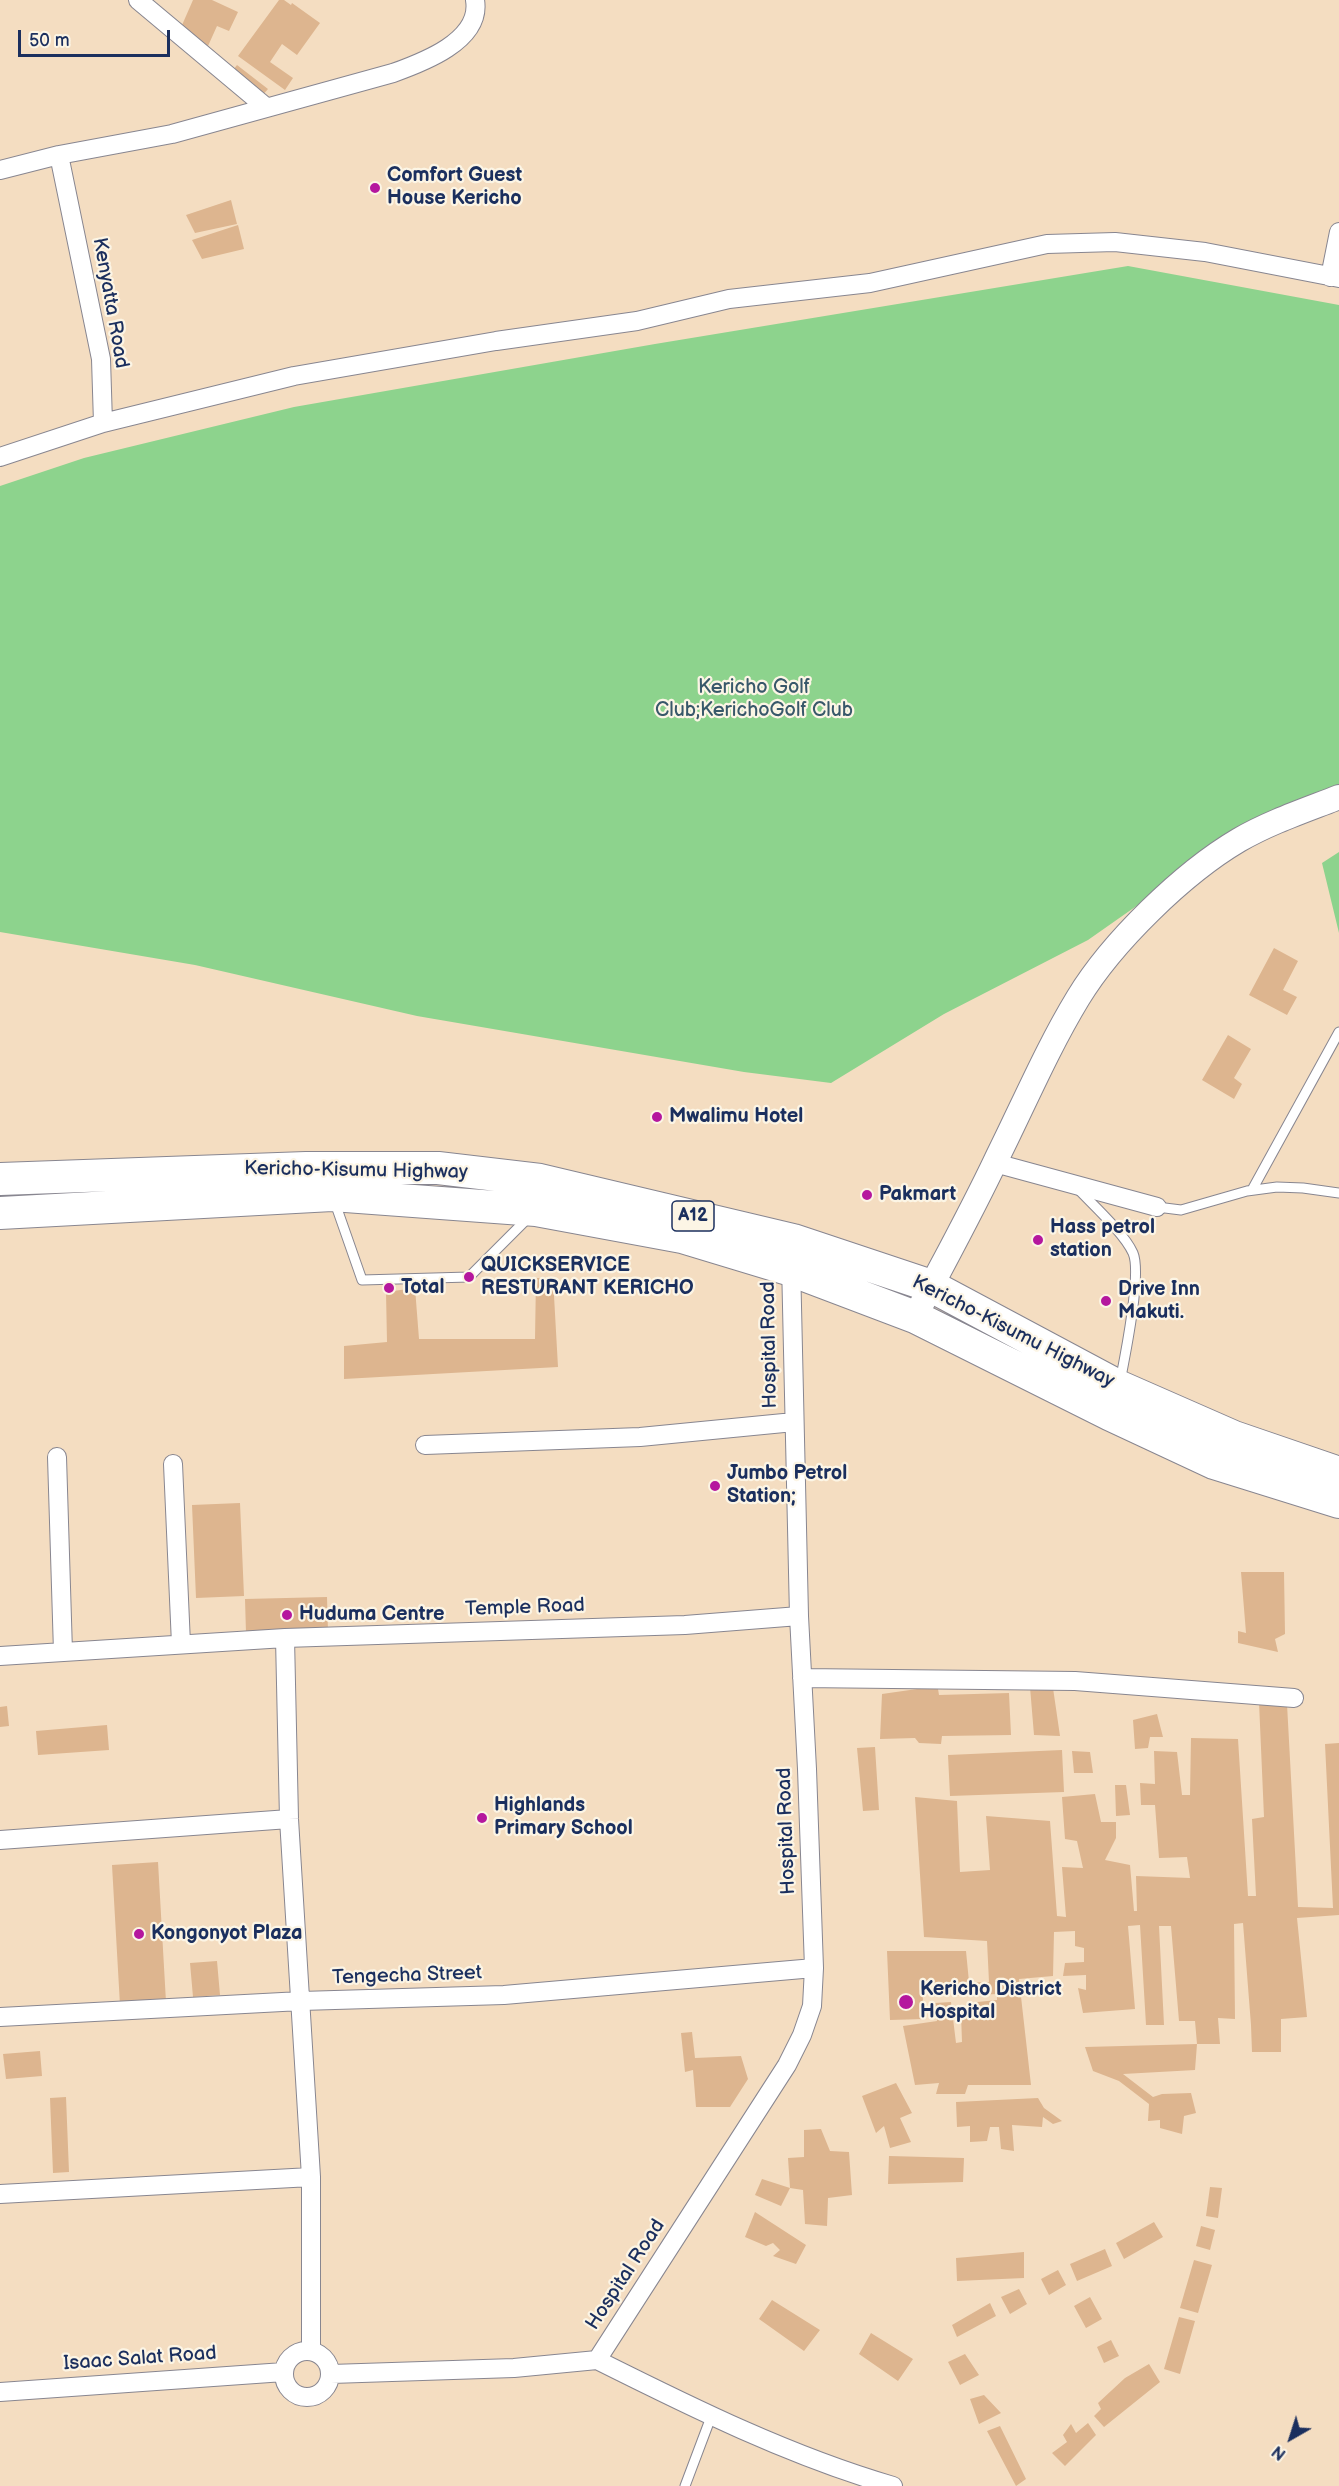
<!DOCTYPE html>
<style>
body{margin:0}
#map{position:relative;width:1339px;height:2486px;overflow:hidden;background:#f4ddc1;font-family:"Balsamiq Sans",sans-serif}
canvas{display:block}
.north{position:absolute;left:1261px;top:2408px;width:60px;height:60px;-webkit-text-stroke:4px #fcf5e5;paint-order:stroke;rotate:219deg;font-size:16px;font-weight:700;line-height:24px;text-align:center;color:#1b2f5e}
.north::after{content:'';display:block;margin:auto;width:21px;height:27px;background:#1b2f5e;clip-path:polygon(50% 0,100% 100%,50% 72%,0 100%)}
.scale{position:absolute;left:18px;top:30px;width:152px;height:27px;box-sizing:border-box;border:3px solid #1b2f5e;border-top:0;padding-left:8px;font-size:18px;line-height:21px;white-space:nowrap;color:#1b2f5e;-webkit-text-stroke:4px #fcf5e5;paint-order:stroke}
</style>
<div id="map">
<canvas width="1339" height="2486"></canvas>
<div class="north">N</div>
<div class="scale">50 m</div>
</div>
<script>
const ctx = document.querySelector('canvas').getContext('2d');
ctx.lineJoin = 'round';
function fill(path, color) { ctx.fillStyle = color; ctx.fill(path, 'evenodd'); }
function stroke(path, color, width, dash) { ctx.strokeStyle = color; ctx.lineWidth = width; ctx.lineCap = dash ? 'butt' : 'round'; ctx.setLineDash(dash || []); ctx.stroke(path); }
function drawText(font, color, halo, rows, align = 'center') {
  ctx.font = font + ' "Balsamiq Sans",sans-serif'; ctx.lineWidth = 4.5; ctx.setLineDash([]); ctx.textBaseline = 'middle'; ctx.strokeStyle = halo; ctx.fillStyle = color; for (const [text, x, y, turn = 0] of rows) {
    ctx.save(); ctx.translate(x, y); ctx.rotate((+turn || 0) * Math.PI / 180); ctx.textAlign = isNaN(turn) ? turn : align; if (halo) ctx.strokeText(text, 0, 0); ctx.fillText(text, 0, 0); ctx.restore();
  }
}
fill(new Path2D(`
 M 1128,266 L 1339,305 L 1339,791 L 1202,860 L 1088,940 L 944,1014 L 831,1083 L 744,1072 L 417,1016 L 195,965 L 0,932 L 0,486 L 84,458 L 294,407 L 655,344 Z
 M 1339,852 L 1339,933 L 1322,863 Z`), '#8dd38d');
fill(new Path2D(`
 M 193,0 L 212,0 L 238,12 L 229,31 L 217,26 L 208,46 L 179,32 Z
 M 279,0 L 284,0 L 291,5 L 292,3 L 320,23 L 297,55 L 282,44 L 270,62 L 293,78 L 285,90 L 238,56 Z
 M 237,65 L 268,89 L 260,98 L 230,74 Z
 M 231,200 L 237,224 L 195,233 L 186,215 Z
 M 238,225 L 244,249 L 202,259 L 192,240 Z
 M 1274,948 L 1298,961 L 1283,990 L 1297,997 L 1287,1015 L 1249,995 Z
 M 1228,1035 L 1251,1049 L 1234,1078 L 1242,1084 L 1234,1099 L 1202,1080 Z
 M 536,1278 L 553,1278 L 558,1367 L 344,1379 L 344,1346 L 387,1342 L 386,1292 L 415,1288 L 419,1339 L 535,1339 Z
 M 240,1503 L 244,1596 L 196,1598 L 192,1505 Z
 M 1241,1572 L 1284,1572 L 1285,1634 L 1275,1639 L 1278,1652 L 1238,1643 L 1238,1631 L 1246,1633 Z
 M 327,1597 L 328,1632 L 246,1633 L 245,1599 Z
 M 1030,1687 L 1053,1688 L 1060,1736 L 1034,1735 Z
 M 917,1689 L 938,1689 L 939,1695 L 1009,1693 L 1011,1735 L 942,1736 L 941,1744 L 919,1743 L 915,1738 L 880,1739 L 882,1694 Z
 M 1259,1702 L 1287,1704 L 1298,1907 L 1333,1908 L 1325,1744 L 1339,1743 L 1339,1915 L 1297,1918 L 1307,2017 L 1281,2019 L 1281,2052 L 1252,2052 L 1251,2025 L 1243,1923 L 1234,1924 L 1235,2019 L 1218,2018 L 1220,2044 L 1197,2044 L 1195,2021 L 1179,2021 L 1171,1926 L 1159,1926 L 1164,2025 L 1146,2025 L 1140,1925 L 1128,1926 L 1135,2009 L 1083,2013 L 1078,1988 L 1086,1990 L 1086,1975 L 1063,1976 L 1065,1963 L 1084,1962 L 1084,1948 L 1075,1946 L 1075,1931 L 1054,1932 L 1053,1976 L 1019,1979 L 1031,2085 L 968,2085 L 965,2094 L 936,2094 L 939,2083 L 915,2085 L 903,2026 L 937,2021 L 935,2003 L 951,2002 L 956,2043 L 962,2042 L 961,2014 L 969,2014 L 968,2003 L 997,2000 L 997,1994 L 955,1996 L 954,1983 L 989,1982 L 987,1941 L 924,1937 L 915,1797 L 957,1801 L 960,1872 L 990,1870 L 986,1816 L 1050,1821 L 1057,1916 L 1066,1917 L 1062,1867 L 1083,1868 L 1077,1841 L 1065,1839 L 1062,1797 L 1095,1794 L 1101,1822 L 1116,1822 L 1116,1838 L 1105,1860 L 1130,1865 L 1134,1911 L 1137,1911 L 1136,1876 L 1190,1878 L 1187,1857 L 1159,1858 L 1155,1805 L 1141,1805 L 1140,1783 L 1155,1784 L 1154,1751 L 1177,1752 L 1182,1795 L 1190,1795 L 1191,1738 L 1238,1739 L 1248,1896 L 1256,1896 L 1252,1819 L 1264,1817 Z
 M 7,1706 L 9,1726 L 0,1727 L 0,1707 Z
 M 1157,1714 L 1163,1737 L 1150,1737 L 1148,1748 L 1135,1749 L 1133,1720 Z
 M 107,1725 L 109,1750 L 38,1755 L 36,1731 Z
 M 875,1747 L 879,1810 L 863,1811 L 857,1748 Z
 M 1062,1750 L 1064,1792 L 950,1796 L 948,1755 Z
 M 1072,1751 L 1090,1752 L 1093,1773 L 1074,1773 Z
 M 1115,1785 L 1126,1785 L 1130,1815 L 1116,1816 Z
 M 158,1862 L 166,2002 L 120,2005 L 112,1865 Z
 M 887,1951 L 966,1951 L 969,1982 L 922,1984 L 924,2019 L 890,2020 Z
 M 217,1961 L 220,1995 L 193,1997 L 190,1963 Z
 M 692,2032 L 695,2058 L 741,2056 L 748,2079 L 730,2107 L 696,2107 L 693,2070 L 685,2072 L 681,2033 Z
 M 1197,2044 L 1195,2070 L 1123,2074 L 1153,2097 L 1162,2094 L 1191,2093 L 1196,2113 L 1184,2116 L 1182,2134 L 1160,2128 L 1160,2120 L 1148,2121 L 1149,2104 L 1119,2081 L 1093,2071 L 1085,2047 Z
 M 40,2051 L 42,2076 L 6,2079 L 3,2054 Z
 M 896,2083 L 912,2113 L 900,2118 L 911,2142 L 890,2148 L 884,2126 L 876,2133 L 862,2096 Z
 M 66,2097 L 69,2172 L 53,2173 L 50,2098 Z
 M 1038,2098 L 1044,2108 L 1062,2121 L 1053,2124 L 1043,2117 L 1042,2127 L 1012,2125 L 1014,2151 L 1001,2149 L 999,2127 L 990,2127 L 987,2141 L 970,2142 L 970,2126 L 957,2127 L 956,2102 Z
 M 821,2129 L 830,2151 L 849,2152 L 852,2195 L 828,2198 L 827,2226 L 805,2224 L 803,2190 L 790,2188 L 788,2158 L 804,2157 L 804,2130 Z
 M 889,2156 L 964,2158 L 963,2182 L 888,2184 Z
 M 762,2179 L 790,2188 L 781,2206 L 755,2195 Z
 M 1210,2187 L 1222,2188 L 1218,2218 L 1206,2216 Z
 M 755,2212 L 806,2245 L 796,2264 L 773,2256 L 780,2250 L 773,2243 L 766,2246 L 745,2237 Z
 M 1154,2222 L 1163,2237 L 1124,2259 L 1116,2243 Z
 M 1201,2226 L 1215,2230 L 1210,2250 L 1196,2246 Z
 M 1105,2249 L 1112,2266 L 1077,2281 L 1070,2264 Z
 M 1024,2252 L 1024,2278 L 957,2281 L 956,2258 Z
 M 1194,2260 L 1212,2265 L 1198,2313 L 1180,2308 Z
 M 1058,2270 L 1066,2285 L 1049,2295 L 1041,2279 Z
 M 1019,2289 L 1027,2304 L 1010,2314 L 1001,2297 Z
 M 1090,2297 L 1102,2319 L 1086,2328 L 1074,2306 Z
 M 772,2300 L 820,2330 L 804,2351 L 759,2319 Z
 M 990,2303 L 996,2316 L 957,2337 L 952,2325 Z
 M 1179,2317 L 1195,2321 L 1180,2374 L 1164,2369 Z
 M 871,2333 L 913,2359 L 898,2381 L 859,2354 Z
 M 1111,2340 L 1119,2356 L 1104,2363 L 1097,2347 Z
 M 965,2354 L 979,2375 L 960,2385 L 948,2362 Z
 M 1149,2364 L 1160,2382 L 1104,2427 L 1094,2416 L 1101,2409 L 1098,2403 L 1125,2378 Z
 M 984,2395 L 1001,2413 L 979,2424 L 970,2399 Z
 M 1088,2423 L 1096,2435 L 1065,2466 L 1052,2453 L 1067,2442 L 1063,2435 L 1071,2424 L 1076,2433 Z
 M 1000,2426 L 1026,2479 L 1016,2486 L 987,2431 Z`), '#ddb58f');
const lane = new Path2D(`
 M 1078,1189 C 1093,1205 1124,1233 1133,1253 C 1142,1274 1125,1356 1120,1382
 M 1252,1190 L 1339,1032
 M 334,1200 L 362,1280 L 469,1277 L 529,1217
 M 1157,1207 L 1181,1210 L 1247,1191 L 1277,1187 L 1303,1188 L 1339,1193
 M 685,2486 L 711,2417`);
const street = new Path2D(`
 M 138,0 L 267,108
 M 0,170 L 59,155 L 172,134 L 393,73 C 421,63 482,41 475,0
 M 1330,277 L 1339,232
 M 103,423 L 294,376 L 496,341 L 637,321 L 729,299 L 870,283 L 1047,244 L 1115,242 L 1205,252 L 1339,278
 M 0,457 L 103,423 L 101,359 L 59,155
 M 995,1163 L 1157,1207
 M 425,1445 L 640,1437 L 794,1422
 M 57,1457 L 63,1652
 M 173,1464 L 181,1644
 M 285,1638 L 289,1819 L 311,2177 L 311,2351
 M 0,1656 L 285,1638 L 685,1625 L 799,1616
 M 802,1678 L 1075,1681 L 1294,1698
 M 0,1840 L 289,1819
 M 0,2017 L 301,2001 L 504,1995 L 814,1968
 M 0,2194 L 311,2177
 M284 2374a23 23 0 1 1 46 0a23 23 0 1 1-46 0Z
 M 597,2360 L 787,2065 L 802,2035 L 812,2006 L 814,1968 L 807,1769 L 799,1616 L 791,1262
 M 597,2360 C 693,2408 790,2456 893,2486
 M 331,2374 L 514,2368 L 597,2360
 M 0,2392 L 284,2372`);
const secondary = new Path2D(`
 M 915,1317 C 942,1265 971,1213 996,1160 C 1023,1106 1047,1049 1078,998 C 1112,942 1183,873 1239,840 C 1270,822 1306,810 1339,797`);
const highway = new Path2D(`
 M 0,1179 L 306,1168 L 438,1168 L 540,1180 L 793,1240 L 931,1286 L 1120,1387 L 1234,1437 L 1339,1473
 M 0,1213 L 332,1195 L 536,1210 L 682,1237 L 791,1270 L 915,1317 L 1109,1414 L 1214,1463 L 1339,1502`);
stroke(lane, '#888690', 11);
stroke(street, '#888690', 20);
stroke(secondary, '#888690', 26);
stroke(highway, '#888690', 34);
stroke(lane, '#fff', 9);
stroke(street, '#fff', 18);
stroke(secondary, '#fff', 24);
stroke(highway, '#fff', 32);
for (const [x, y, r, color] of [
 [375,188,6,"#b5179e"],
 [657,1117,6,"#b5179e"],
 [867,1195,6,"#b5179e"],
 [1038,1240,6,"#b5179e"],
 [469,1277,6,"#b5179e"],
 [389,1288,6,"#b5179e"],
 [1106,1301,6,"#b5179e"],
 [715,1486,6,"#b5179e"],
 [287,1615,6,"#b5179e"],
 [482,1818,6,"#b5179e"],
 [139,1934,6,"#b5179e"],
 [906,2002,8,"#b5179e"]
]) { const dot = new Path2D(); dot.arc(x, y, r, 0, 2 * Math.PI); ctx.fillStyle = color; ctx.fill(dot); stroke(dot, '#fcf5e5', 2); }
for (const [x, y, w] of [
 [693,1216,42]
]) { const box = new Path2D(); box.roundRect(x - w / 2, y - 15, w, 30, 4.5); ctx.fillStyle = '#fcf5e5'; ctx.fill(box); stroke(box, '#1b2f5e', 1.5); }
drawText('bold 18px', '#1b2f5e', null, [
 ["A12",693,1216]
]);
drawText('bold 20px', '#1b2f5e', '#fcf5e5', [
 ["Comfort Guest",387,176],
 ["House Kericho",387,199],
 ["Mwalimu Hotel",669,1117],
 ["Pakmart",879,1195],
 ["Hass petrol",1050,1228],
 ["station",1050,1251],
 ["QUICKSERVICE",481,1266],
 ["RESTURANT KERICHO",481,1289],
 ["Total",401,1288],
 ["Drive Inn",1118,1290],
 ["Makuti.",1118,1313],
 ["Jumbo Petrol",727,1474],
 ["Station;",727,1497],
 ["Huduma Centre",299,1615],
 ["Highlands",494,1806],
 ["Primary School",494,1829],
 ["Kongonyot Plaza",151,1934],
 ["Kericho District",920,1990],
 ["Hospital",920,2013]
], 'left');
drawText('20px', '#1b2f5e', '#fcf5e5', [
 ["Kenyatta Road",110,303,80],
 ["Kericho-Kisumu Highway",356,1171,1],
 ["Kericho-Kisumu Highway",1013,1332,27],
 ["Hospital Road",770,1345,-91],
 ["Temple Road",525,1608,-2],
 ["Hospital Road",787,1831,-92],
 ["Tengecha Street",407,1976,-2],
 ["Hospital Road",626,2275,-57],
 ["Isaac Salat Road",140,2359,-4]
]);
drawText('20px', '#38586a', '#fcf5e5', [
 ["Kericho Golf",754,688],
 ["Club;KerichoGolf Club",754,711]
]);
</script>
